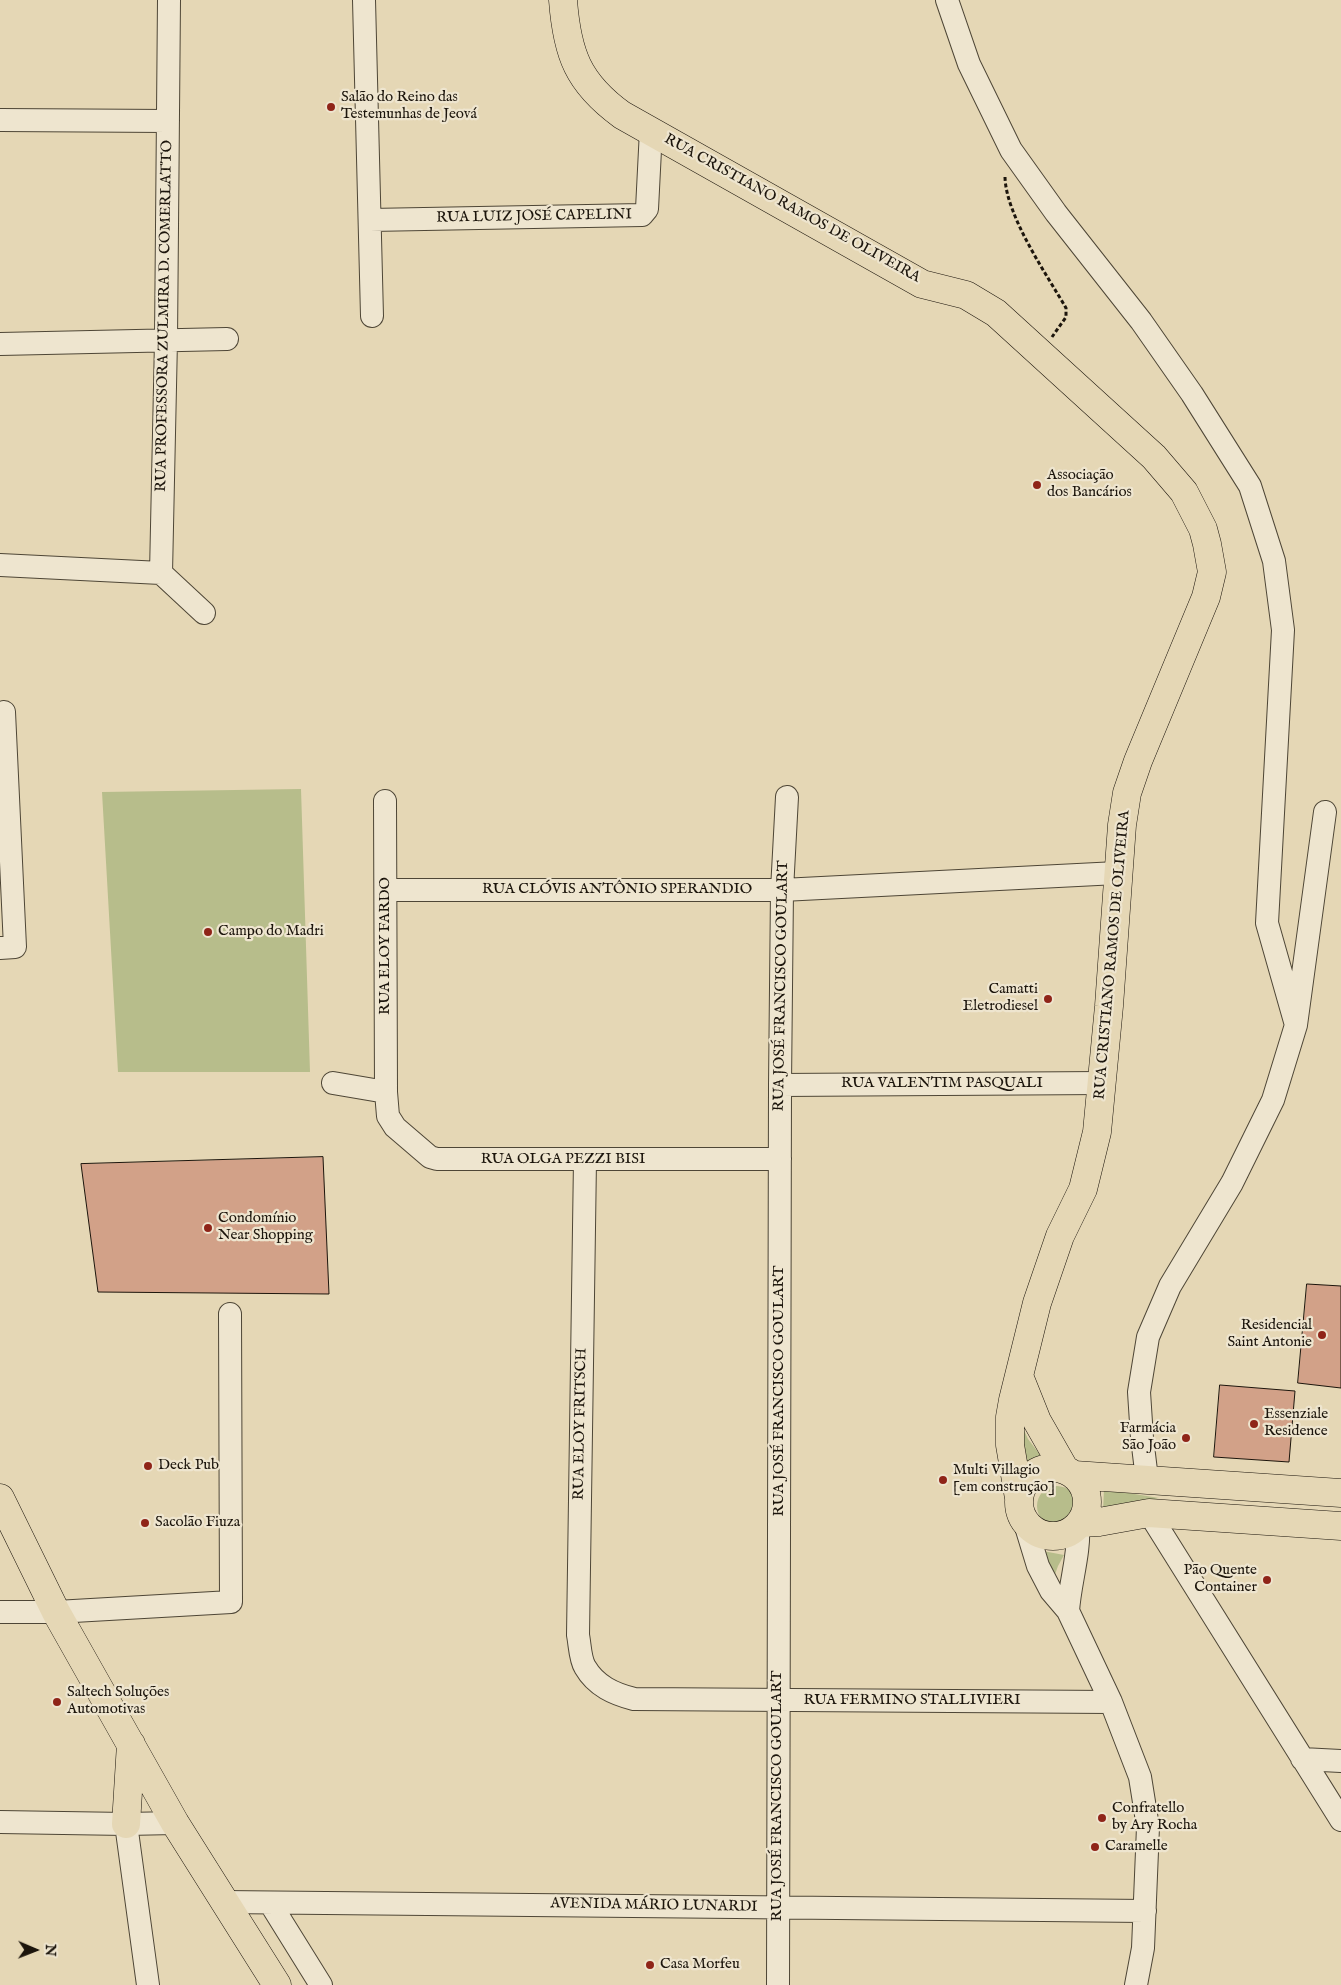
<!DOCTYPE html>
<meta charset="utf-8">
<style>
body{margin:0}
#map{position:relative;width:1341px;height:1985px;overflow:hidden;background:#e5d7b5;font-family:"IM FELL English",serif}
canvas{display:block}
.north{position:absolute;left:10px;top:1925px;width:50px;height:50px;-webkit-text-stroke:4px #eee5cf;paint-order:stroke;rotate:91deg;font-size:14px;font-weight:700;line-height:20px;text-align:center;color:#1c150c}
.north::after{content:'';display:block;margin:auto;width:18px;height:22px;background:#1c150c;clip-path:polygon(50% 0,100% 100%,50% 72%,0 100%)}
</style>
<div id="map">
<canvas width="1341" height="1985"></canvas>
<div class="north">N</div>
</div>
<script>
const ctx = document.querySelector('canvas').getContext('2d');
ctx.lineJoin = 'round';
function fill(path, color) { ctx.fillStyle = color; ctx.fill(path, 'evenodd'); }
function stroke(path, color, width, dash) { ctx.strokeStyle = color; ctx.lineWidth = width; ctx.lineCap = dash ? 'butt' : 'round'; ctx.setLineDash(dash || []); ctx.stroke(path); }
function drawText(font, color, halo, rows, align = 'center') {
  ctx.font = font + ' "IM FELL English",serif'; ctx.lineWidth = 4.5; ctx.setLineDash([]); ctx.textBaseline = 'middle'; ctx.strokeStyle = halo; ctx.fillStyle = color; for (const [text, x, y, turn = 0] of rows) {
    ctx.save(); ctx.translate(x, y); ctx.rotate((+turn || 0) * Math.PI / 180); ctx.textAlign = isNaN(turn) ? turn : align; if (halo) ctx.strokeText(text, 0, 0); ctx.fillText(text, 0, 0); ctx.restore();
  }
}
fill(new Path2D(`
 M 301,789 L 310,1072 L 118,1072 L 102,792 Z
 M 1017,1415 L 1028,1439 L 1041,1456 L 1021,1469 Z
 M1037 1506a20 20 0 1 1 40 0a20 20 0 1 1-40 0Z
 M 1104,1489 L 1159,1498 L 1103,1511 Z
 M 1043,1551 L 1064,1555 L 1058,1566 L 1053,1580 Z`), '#b7bd8b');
const building = new Path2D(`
 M 323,1157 L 329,1294 L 98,1292 L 81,1164 Z
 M 1307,1284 L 1341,1286 L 1341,1388 L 1298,1383 Z
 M 1220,1385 L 1295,1391 L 1289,1462 L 1214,1457 Z`);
fill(building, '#d2a188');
stroke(building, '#1c150c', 1);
const minor = new Path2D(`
 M 169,0 L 166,340 L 161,573 L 204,613
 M 364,0 L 372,316
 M 947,0 L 969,64 L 1011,150 L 1056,213 L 1141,321 L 1192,394 L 1250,486 L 1274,561 L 1283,630 L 1267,923 L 1296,1025
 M 0,120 L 168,121
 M 370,220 L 642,215 L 647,209 L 651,130
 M 0,344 L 227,339
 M 0,565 L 161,573
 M 385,801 L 386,1092 L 388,1116 L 395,1127 L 430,1157 L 437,1159 L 780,1159
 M 386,890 L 782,890 L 1117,873
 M 0,948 L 15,947 L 4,712
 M 333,1083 L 386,1092
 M 780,1085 L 1103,1083
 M 585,1160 L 578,1635 C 580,1645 580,1659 585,1667 C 596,1686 614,1694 634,1699 L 1111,1702
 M 1147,1479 L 1142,1438 L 1139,1392 L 1148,1337 L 1170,1286 L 1232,1183 L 1273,1100 L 1296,1025 L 1325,812
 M 1149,1513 L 1341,1820
 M 1024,1520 L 1038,1566 L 1051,1591 L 1068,1611 L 1111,1702 L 1140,1777 L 1148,1827 L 1143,1948 L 1136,1985
 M 1068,1611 C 1070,1582 1080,1553 1078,1525
 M 0,1612 L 56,1612 L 231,1602 L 230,1314
 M 1302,1759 L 1341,1761
 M 0,1822 L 126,1824 L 175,1823
 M 126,1824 L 148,1985
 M 223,1902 L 1145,1911
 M 270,1903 L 321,1985
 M 778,1985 L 780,1085 L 782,890 L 787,797`);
const major = new Path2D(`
 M 563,0 C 567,54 578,83 622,115 L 922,284 L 966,295 L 996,313 L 1154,457 L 1184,492 L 1203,529 L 1207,544 L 1212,572 L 1206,597 L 1138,761 L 1127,793 L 1122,825 L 1109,1006 L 1097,1132 L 1083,1189 L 1060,1236 L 1037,1303 L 1013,1400 L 1010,1417 L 1010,1445 L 1019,1498
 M 1019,1376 L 1037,1421 L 1065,1470
 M1019 1502a34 34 0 1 1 68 0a34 34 0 1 1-68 0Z
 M 1074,1475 L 1341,1493
 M 0,1498 L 56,1612 L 175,1823 L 277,1985
 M 1080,1523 L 1099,1522 L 1149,1513 L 1341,1526
 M 126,1824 L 131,1744`);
stroke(minor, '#4e4636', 24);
stroke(major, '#1c150c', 29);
stroke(new Path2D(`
 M 1005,177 C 1006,216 1047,275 1066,308 L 1066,317 L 1052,337`), '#1c150c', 3, [4, 2.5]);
stroke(minor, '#eee5cf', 22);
stroke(major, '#e5d7b5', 28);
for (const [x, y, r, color] of [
 [331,107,5,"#8f2418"],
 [1037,485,5,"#8f2418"],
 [208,932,5,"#8f2418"],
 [1048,999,5,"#8f2418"],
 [208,1228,5,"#8f2418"],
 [1322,1335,5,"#8f2418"],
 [1254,1424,5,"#8f2418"],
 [1186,1438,5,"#8f2418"],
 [148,1466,5,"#8f2418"],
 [943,1480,5,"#8f2418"],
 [145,1523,5,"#8f2418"],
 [1267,1580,5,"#8f2418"],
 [57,1702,5,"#8f2418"],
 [1102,1818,5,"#8f2418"],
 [1095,1847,5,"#8f2418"],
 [650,1965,5,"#8f2418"]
]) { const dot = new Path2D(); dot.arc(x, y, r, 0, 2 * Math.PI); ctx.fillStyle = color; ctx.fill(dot); stroke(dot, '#eee5cf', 2); }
drawText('15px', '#1c150c', '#eee5cf', [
 ["Salão do Reino das",341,98],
 ["Testemunhas de Jeová",341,115],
 ["Associação",1047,476],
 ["dos Bancários",1047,493],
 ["Campo do Madri",218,932],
 ["Camatti",1038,990,"right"],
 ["Eletrodiesel",1038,1007,"right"],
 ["Condomínio",218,1219],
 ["Near Shopping",218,1236],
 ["Residencial",1312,1326,"right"],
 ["Saint Antonie",1312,1343,"right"],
 ["Essenziale",1264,1415],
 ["Residence",1264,1432],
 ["Farmácia",1176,1429,"right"],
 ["São João",1176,1446,"right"],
 ["Deck Pub",158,1466],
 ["Multi Villagio",953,1471],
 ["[em construção]",953,1488],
 ["Sacolão Fiuza",155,1523],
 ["Pão Quente",1257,1571,"right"],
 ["Container",1257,1588,"right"],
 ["Saltech Soluções",67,1693],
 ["Automotivas",67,1710],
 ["Confratello",1112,1809],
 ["by Ary Rocha",1112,1826],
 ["Caramelle",1105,1847],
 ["Casa Morfeu",660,1965]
], 'left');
drawText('15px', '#1c150c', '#eee5cf', [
 ["RUA CRISTIANO RAMOS DE OLIVEIRA",792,209,29],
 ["RUA LUIZ JOSÉ CAPELINI",534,217,-1],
 ["RUA PROFESSORA ZULMIRA D. COMERLATTO",165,316,-89],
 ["RUA CLÓVIS ANTÔNIO SPERANDIO",617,890],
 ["RUA ELOY FARDO",386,946,-90],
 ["RUA CRISTIANO RAMOS DE OLIVEIRA",1113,955,-85],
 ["RUA JOSÉ FRANCISCO GOULART",782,986,-89],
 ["RUA VALENTIM PASQUALI",942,1084],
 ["RUA OLGA PEZZI BISI",563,1160],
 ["RUA JOSÉ FRANCISCO GOULART",780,1391,-90],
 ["RUA ELOY FRITSCH",581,1424,-89],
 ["RUA FERMINO STALLIVIERI",912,1701],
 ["RUA JOSÉ FRANCISCO GOULART",778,1796,-90],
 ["AVENIDA MÁRIO LUNARDI",654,1906,1]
]);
</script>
